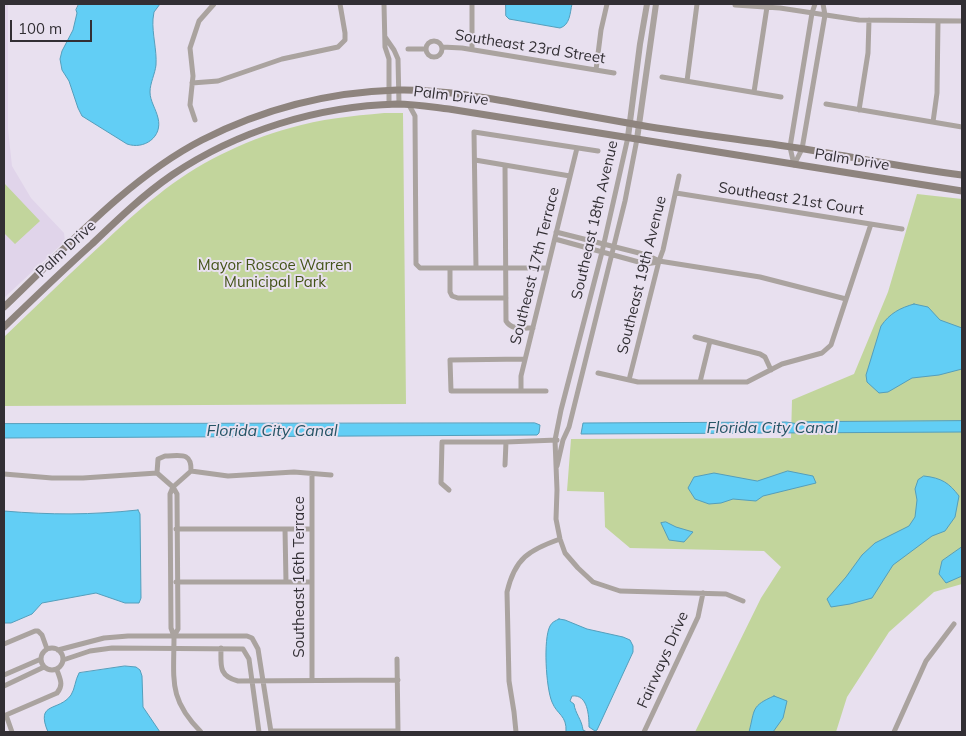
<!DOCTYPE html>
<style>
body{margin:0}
#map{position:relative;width:966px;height:736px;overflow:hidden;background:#e8e0ef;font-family:Mulish,sans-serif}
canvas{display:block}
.frame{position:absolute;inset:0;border:5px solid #322f34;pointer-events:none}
.scale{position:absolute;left:10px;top:20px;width:82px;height:22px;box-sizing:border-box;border:2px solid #322f34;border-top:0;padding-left:6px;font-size:15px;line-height:18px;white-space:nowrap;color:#322f34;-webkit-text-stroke:4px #e8e0ef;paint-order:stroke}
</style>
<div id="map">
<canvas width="966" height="736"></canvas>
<div class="frame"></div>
<div class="scale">100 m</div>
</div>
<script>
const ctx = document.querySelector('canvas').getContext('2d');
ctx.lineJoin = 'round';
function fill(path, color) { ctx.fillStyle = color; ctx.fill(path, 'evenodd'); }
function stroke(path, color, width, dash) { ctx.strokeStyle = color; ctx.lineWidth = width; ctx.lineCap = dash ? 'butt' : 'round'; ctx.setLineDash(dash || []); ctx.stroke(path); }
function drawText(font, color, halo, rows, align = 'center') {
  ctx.font = font + ' Mulish,sans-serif'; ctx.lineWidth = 4; ctx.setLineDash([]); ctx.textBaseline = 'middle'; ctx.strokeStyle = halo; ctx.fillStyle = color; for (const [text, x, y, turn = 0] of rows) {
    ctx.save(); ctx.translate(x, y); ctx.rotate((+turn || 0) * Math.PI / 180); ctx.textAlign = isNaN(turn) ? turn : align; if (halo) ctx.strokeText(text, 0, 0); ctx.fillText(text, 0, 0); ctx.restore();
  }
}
fill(new Path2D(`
 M 4,4 L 8,4 L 8,129 L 12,166 L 31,198 L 64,233 L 65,241 L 4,298 Z`), '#e0d4ea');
fill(new Path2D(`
 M 384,113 L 403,113 L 406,404 L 4,406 L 4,337 C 32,310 59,284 87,258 C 110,237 133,214 158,195 C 196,164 243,141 290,128 C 320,119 352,116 384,113 Z
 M 5,184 L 40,221 L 15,244 L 4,233 L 4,185 Z
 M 917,194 L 962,199 L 962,584 L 934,592 L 889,632 L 847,697 L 836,732 L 695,732 L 761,598 L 781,567 L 764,551 L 630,548 L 605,527 L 604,492 L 567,491 L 571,439 L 791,438 L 792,400 L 854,374 L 888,292 Z`), '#c2d59c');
const water = new Path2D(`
 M 79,4 L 160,4 L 154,12 L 153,19 C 152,34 157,50 156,65 C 155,74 150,83 150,92 C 150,101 156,109 158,118 C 163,137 144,150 127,144 L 82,116 L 78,108 L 69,81 L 62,70 L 60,59 L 62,51 L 73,30 L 77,13 L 76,10 Z
 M 506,4 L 572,4 C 570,13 570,25 560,28 L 509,19 L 506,16 Z
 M 914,304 L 928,307 L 940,320 L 962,328 L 962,369 L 939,375 L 912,378 L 888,392 L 879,393 L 867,382 L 866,375 L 881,326 C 890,313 900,308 914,304 Z
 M 962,421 L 962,432 L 581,434 L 583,423 L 786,422 L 799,424 L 801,422 Z
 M 535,423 L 540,425 L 539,433 L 537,435 L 4,438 L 4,424 Z
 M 788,471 L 813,476 L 816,483 L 763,496 L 756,501 L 733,499 L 721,503 L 709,504 L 695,499 L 688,488 L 694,477 L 714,473 L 757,481 Z
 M 924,476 C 942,478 949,483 959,496 L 955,517 L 945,531 L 932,536 L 893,565 L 872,598 L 850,604 L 831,607 L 827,599 L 846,577 L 862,555 L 875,543 L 909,526 L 915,517 L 917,500 L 915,489 L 918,480 Z
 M 138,510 L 140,514 L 141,598 L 139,603 L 125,603 L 96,593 L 42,603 L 32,614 L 11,623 L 4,623 L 4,511 C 51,515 91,515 138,510 Z
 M 666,522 L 676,527 L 693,532 L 684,542 L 669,540 L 661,523 Z
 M 962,547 L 962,576 L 946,583 L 939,574 L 942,561 Z
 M 559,619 L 565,620 L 587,629 L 623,637 L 630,640 L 633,646 L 633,652 L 597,730 L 595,731 L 589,727 C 589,716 588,694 572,696 L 570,701 L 574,704 C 575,713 582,720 583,730 L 587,732 L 566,732 C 567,715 557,715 552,702 C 546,688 543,639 550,626 C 552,622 555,621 559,619 Z
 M 125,666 L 136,667 L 140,670 L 142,676 L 143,707 L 160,732 L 48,732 C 35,701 59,712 71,695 C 75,689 75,680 79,673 Z
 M 774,696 L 787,701 L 783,718 L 773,732 L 749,732 C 755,709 751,706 774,696 Z`);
fill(water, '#62cef5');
stroke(water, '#549ebb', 1);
stroke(new Path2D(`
 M 384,4 L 385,47 L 389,59 L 389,105
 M 472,4 L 472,49
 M 735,5 L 780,8 L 859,20 L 962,21
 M 385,37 L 394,50 L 398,59 L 399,104
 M426 49a8 8 0 1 1 16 0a8 8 0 1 1-16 0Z
 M 442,47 L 462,48 L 614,73
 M 408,49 L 426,49
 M 596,70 L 601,30 L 607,4
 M 662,77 L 781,97
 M 687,81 L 697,4
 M 192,83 L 218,81 L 282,59 L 338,47 L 345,40 L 345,33 L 340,4
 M 754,92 L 767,7
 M 826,104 L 962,127
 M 409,105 L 415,116 L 416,264 L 420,268 L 547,268
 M 859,110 L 868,53 L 869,20
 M 195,120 L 190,105 L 193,76 L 190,48 L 199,21 L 214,4
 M 933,122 L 937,93 L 938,21
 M 628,137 L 602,252 L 561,410 L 555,440 L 557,490 L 556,519 L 560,539 L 565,553 L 578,568 L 593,582 L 620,591 L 726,594 L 743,601
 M 475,160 L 570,176
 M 505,165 L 506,321 C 511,330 523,328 533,328
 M 794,165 L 802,149 L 825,15 L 823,4
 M 794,165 L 790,147 L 812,13 L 815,4
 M 676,193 L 902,229
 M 556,232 L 647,255 L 659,261 L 760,277 L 846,299
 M 555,239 L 646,264 L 658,262
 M 450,268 L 450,292 L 452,296 L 458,298 L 506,298
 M 476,268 L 474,132 L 598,151
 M 695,337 L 760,354 L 765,357 L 771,370
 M 525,359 L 450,360 L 451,391 L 546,391
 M 598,373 L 638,382 L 747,382 L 782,364 L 822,353 L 831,345 L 871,224
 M 629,380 L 659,261 L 663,250 L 679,176
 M 700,382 L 710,341
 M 521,391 L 521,376 L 577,148
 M 165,456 C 179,456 192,451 191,471 L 173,487 L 157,473 L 158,459 Z
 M 505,465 L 506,442
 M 557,466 L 563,440 L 569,427 L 625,201 L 637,139
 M 191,471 L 228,476 L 294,472 L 331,475
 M 4,474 L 52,478 L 83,478 L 157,473
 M 312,474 L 312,680
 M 173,487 L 170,494 L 171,628 L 174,636 C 174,680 168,699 201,732
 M 173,487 L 177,494 L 178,629 L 174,636
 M 449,490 L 441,483 L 442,442 L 506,442 L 557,440
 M 176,529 L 312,529
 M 285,529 L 286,582
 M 176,582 L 312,582
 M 4,644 L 35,631 L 38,631 L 42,635 L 47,649
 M41 659a11 11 0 1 1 22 0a11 11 0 1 1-22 0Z
 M 221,648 C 221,665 218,676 238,681 L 398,680
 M 58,650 L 104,638 L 128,636 L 247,636 L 252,638 L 258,649 L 271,732
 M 397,659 L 398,732
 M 63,660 L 90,651 L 112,648 L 243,649 L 249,659 L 259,732
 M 4,675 L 41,659
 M 4,686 L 44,667
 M 271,731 L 398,731
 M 12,732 L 6,715 L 57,693 C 64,685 60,679 57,670
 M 516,732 L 514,712 L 509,681 L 507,592 C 515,558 529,550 560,539
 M 644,732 L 698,617 L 703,593
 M 894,732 L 926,661 L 954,624`), '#aaa39f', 5);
stroke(new Path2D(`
 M 628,137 L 640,44 L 647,4
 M 637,139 L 656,4`), '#aaa39f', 6);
stroke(new Path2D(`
 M 4,307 C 64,250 128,178 202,140 C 263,109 328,92 397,90 C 434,89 473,96 510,102 C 553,110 596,117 639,125 C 692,134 745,140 798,148 C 853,157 907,168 962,175
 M 4,327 C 33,299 62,271 92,244 C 117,220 143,195 172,175 C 237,131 318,106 397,104 C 414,104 432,107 449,109 L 962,191`), '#8e847e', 7);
drawText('15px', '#322f34', '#e8e0ef', [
 ["Southeast 23rd Street",530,47,9],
 ["Palm Drive",451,96,7],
 ["Palm Drive",852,160,9],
 ["Southeast 21st Court",791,199,9],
 ["Southeast 18th Avenue",595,220,-77],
 ["Palm Drive",66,249,-43],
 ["Southeast 17th Terrace",535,266,-76],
 ["Southeast 19th Avenue",642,275,-76],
 ["Southeast 16th Terrace",299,577,-90],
 ["Fairways Drive",663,660,-66]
]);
drawText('15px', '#435317', '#e8e0ef', [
 ["Mayor Roscoe Warren",275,265],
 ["Municipal Park",275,282]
]);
drawText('italic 16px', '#265465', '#e8e0ef', [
 ["Florida City Canal",772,428],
 ["Florida City Canal",272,431]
]);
</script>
